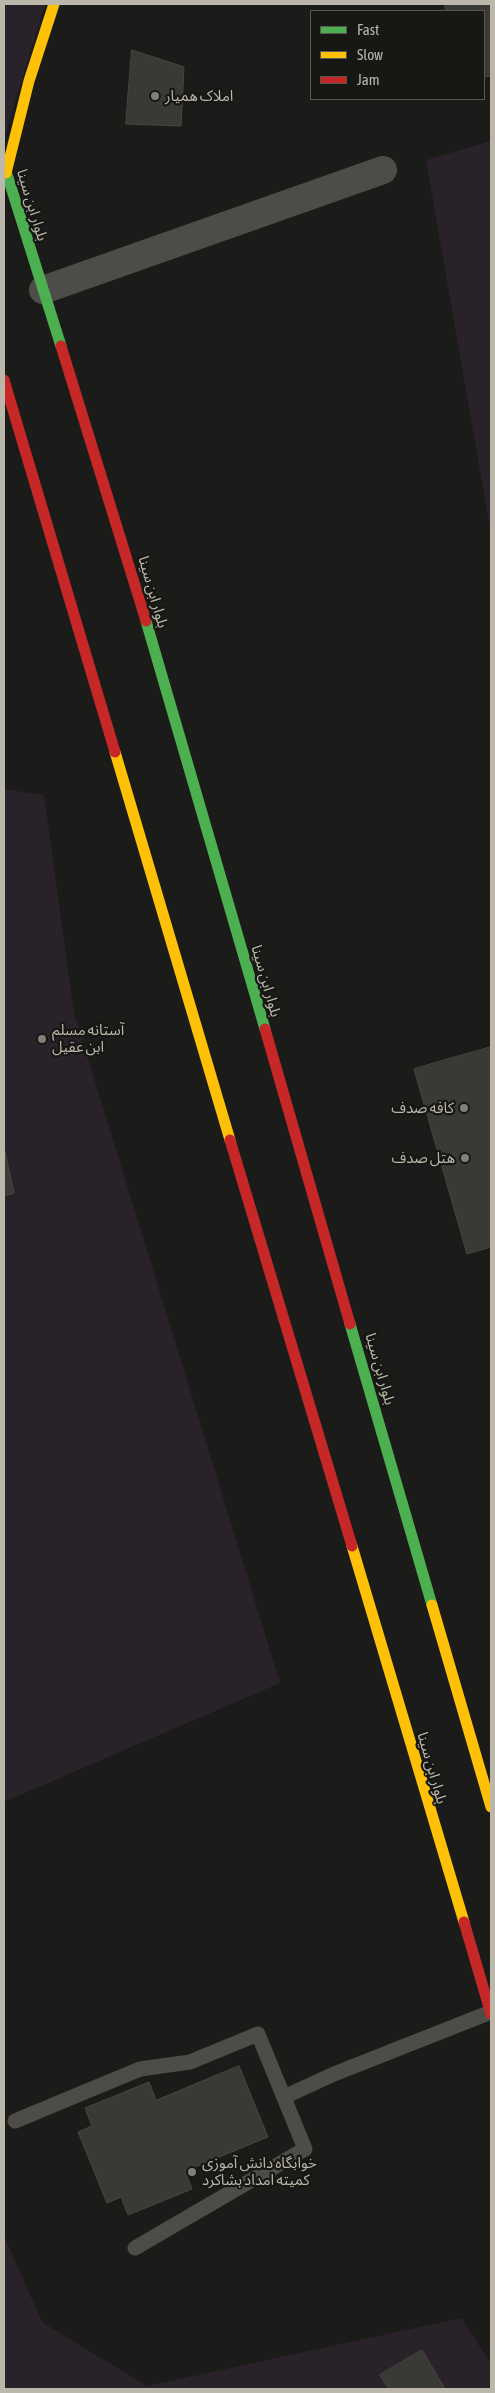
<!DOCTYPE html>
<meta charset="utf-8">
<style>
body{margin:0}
#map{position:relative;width:495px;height:2393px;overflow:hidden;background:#1b1b1a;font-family:"Asap Condensed",sans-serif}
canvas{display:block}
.frame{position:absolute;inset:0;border:5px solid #bcb7ab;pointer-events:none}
.legend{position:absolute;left:310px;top:10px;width:175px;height:90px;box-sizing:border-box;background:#171714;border:1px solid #595750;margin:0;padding:6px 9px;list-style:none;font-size:15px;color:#bcb7ab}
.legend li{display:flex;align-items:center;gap:10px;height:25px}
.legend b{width:25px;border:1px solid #595750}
</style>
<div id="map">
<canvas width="495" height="2393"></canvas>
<div class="frame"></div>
<ul class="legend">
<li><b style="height:6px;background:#4caf50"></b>Fast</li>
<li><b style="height:6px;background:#ffc107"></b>Slow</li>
<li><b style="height:6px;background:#c62828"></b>Jam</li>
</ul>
</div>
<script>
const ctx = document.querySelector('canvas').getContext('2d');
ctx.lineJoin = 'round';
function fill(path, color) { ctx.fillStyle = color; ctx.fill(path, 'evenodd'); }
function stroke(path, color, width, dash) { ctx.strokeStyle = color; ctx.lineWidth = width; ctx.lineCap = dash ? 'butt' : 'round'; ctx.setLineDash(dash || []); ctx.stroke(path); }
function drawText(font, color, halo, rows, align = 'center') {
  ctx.font = font + ' "Asap Condensed","Noto Sans Arabic",sans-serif'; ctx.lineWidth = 4.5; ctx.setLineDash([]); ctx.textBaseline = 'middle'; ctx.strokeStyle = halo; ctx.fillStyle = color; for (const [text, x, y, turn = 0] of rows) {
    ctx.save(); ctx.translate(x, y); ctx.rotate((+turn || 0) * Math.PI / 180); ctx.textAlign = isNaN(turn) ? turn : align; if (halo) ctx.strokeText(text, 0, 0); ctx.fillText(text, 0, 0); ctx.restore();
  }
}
fill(new Path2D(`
 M 4,4 L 45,4 L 4,139 Z
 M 491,141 L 491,534 L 426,160 Z
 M 4,789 L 44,795 L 74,1013 L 280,1683 L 4,1802 Z
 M 4,2236 L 42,2322 L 147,2386 L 461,2318 L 491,2364 L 491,2389 L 4,2389 Z`), '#2a2229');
const building = new Path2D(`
 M 445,4 L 491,4 L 491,76 L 484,77 L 484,11 L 446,11 Z
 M 132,50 L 184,67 L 181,126 L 126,124 Z
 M 491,1047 L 491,1247 L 467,1254 L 414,1069 Z
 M 4,1147 L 14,1193 L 4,1196 Z
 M 239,2066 L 268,2137 L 185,2171 L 192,2189 L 128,2215 L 121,2197 L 107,2203 L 78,2132 L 92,2126 L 85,2108 L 149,2082 L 156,2100 Z
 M 422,2350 L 445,2389 L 389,2389 L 380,2375 Z`);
fill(building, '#393936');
stroke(building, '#474643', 1);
stroke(new Path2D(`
 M 284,2097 L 334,2074 L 491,2012
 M 15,2121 L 140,2069 L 190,2062 L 258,2034 L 305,2149 L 135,2248`), '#4e4c48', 15);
stroke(new Path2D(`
 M 43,290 L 383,170`), '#4e4c48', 28);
stroke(new Path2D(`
 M 4,165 L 61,346
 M 146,621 L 265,1029
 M 350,1324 L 432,1605`), '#4caf50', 11);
stroke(new Path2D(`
 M 6,173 L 29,81 L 54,4
 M 115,752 L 230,1140
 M 352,1546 L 464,1922
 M 432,1605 L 491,1807`), '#ffc107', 11);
stroke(new Path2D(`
 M 61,346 L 146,621
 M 4,380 L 115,752
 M 265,1029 L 350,1324
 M 230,1140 L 352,1546
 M 464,1922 L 491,2014`), '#c62828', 11);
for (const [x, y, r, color] of [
 [155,96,5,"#848078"],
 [42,1039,5,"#848078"],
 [464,1108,5,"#848078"],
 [465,1158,5,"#848078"],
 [192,2172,5,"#848078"]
]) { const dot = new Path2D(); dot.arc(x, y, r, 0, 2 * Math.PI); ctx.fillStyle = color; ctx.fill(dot); stroke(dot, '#171714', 2); }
drawText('15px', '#bcb7ab', '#171714', [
 ["املاک همیار",165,96],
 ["آستانه مسلم",52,1030],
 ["ابن عقیل",52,1047],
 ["کافه صدف",454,1108,"right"],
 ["هتل صدف",455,1158,"right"],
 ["خوابگاه دانش آموزی",202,2163],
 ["کمیته امداد بشاکرد",202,2180]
], 'left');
drawText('15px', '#bcb7ab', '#171714', [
 ["بلوار ابن سینا",32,205,73],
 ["بلوار ابن سینا",153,592,74],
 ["بلوار ابن سینا",266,981,74],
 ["بلوار ابن سینا",380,1369,74],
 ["بلوار ابن سینا",432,1768,74]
]);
</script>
